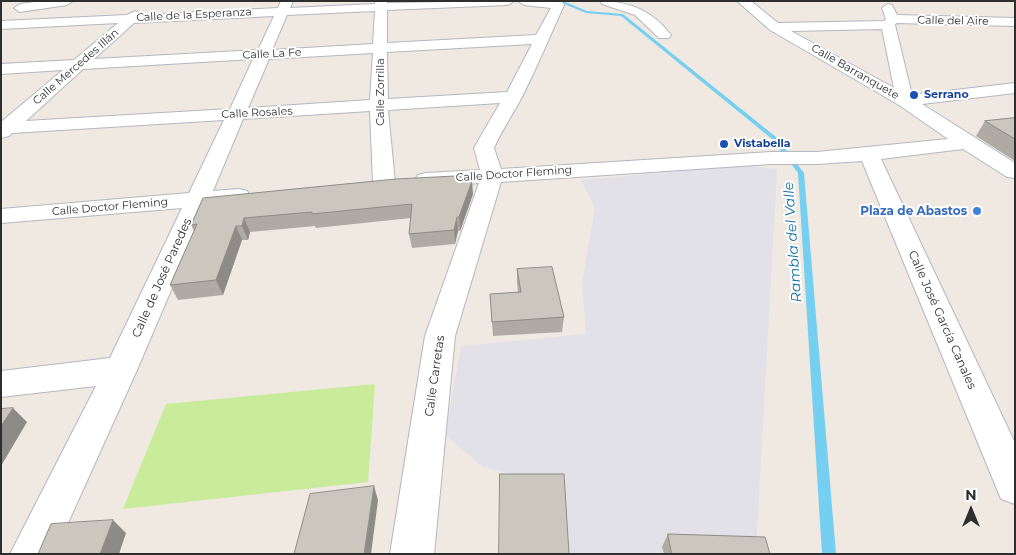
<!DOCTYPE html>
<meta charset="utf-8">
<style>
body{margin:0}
#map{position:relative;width:1016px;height:555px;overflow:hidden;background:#efe9e1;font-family:Montserrat,sans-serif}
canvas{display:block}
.frame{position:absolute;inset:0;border:2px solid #2e2e2e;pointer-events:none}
.north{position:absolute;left:946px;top:485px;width:50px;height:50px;-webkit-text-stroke:4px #fff;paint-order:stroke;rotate:0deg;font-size:14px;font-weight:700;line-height:20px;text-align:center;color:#2e2e2e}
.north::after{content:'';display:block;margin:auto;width:18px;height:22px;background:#2e2e2e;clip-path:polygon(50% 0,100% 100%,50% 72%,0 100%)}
</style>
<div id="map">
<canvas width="1016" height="555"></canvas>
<div class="frame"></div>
<div class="north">N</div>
</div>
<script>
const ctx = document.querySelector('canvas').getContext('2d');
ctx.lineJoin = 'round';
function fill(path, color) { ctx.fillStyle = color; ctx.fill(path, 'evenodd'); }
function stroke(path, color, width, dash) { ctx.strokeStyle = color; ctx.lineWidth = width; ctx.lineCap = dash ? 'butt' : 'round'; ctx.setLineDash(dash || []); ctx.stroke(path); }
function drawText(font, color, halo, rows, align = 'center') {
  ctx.font = font + ' Montserrat,sans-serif'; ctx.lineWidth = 4; ctx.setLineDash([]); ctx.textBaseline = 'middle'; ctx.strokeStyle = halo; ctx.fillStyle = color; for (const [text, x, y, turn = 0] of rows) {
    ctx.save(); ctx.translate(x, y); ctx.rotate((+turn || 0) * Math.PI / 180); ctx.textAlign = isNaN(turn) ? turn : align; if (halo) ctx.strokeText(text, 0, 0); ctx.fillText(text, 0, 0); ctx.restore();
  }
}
fill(new Path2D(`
 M 745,165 L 777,169 L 756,550 L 663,547 L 663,554 L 566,554 L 562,488 L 483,467 L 445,435 L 461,346 L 586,334 L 582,283 L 595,208 L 581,180 Z`), '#e3e1e8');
fill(new Path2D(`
 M 375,384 L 368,482 L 123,509 L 166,404 Z`), '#c9ec9a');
fill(new Path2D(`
 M 557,1 L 563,1 L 587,11 L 623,14 L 776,137 L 804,173 L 836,554 L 822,554 L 798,173 L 772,139 L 621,16 L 586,13 Z`), '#75cff0');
const minor = new Path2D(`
 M 41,1 L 73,1 L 67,5 L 20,12 L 14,8 L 20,4 Z
 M 281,1 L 293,1 L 290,8 L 375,4 L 375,1 L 387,1 L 387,3 L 514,1 L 508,5 L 387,10 L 387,43 L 536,35 L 551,8 L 524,5 L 518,1 L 562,2 L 564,5 C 550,36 537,67 522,97 C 513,114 502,130 494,148 L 501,169 L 771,152 L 817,152 L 948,139 L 899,105 L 770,30 L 737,1 L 751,1 L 778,23 L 884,21 L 886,19 L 882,8 L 888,4 L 892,5 L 897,15 L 1015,18 L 1015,26 L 896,23 L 895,25 L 912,95 L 1015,83 L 1015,93 L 922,104 L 1015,163 L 1015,178 L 1007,177 L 963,149 L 881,159 L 1015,443 L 1015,504 L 1001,499 L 862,161 L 817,164 L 771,164 L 501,182 L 455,336 L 434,554 L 390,554 L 425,336 L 479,183 L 426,187 L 418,185 L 415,180 L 418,175 L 426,173 L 480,170 L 474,148 L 500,103 L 388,110 L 395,183 L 392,188 L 384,190 L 376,188 L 373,183 L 370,111 L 243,119 L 213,191 L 239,189 L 247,191 L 250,196 L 247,201 L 207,206 L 137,370 L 54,554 L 10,554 L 96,386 L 1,397 L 1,371 L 110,358 L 182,208 L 1,223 L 1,209 L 189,193 L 224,120 L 12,133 L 9,136 L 1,138 L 1,122 L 63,70 L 1,74 L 1,64 L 74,60 L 118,23 L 1,29 L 1,21 L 127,15 L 135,11 L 141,15 L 278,8 ZM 375,11 L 373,44 L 272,50 L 287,15 ZM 274,16 L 258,50 L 94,59 L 134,23 ZM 882,29 L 894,88 L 791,31 ZM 532,44 L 507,92 L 388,99 L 387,52 ZM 373,53 L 370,100 L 248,108 L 269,59 ZM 253,59 L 230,109 L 26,121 L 83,69 Z
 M 600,1 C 629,1 653,11 671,35 L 669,38 L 659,38 L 635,15 L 602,4 Z`);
stroke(minor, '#b4b7c1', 2);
fill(minor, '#fff');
fill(new Path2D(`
 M 1015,118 L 1015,161 L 976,136 L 985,121 Z
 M 473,194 L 460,231 L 458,231 L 455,244 L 412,248 L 409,234 L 411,218 L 316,228 L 315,226 L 250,232 L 248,240 L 242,240 L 223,295 L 178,300 L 170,285 L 194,231 L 191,225 L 203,198 Z
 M 517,269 L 564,317 L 562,332 L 493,336 L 490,294 L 518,292 L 517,283 Z
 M 668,534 L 770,554 L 664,554 L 662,547 Z`), '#afaba4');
fill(new Path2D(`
 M 472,181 L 473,194 L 460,231 L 459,217 Z
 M 457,217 L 458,231 L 455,244 L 454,230 Z
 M 244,218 L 250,232 L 248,240 L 242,226 Z
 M 236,226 L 242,240 L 223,295 L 216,280 Z
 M 13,408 L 27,422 L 1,466 L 1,426 Z
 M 374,486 L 378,500 L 371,554 L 364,554 Z
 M 113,520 L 126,533 L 119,554 L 100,554 Z`), '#8e8b86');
const building = new Path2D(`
 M 1015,118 L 1015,139 L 985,121 Z
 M 459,176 L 472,181 L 459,217 L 457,217 L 454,230 L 409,234 L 412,204 L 312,214 L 312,212 L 244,218 L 242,226 L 236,226 L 216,280 L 170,285 L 197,224 L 191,225 L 203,198 L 396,179 Z
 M 552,267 L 564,317 L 492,322 L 490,294 L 521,292 L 517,269 Z
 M 13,408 L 1,426 L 1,409 Z
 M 500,474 L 564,474 L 569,554 L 499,554 Z
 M 374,486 L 364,554 L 294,554 L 310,494 Z
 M 113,520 L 100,554 L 38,554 L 51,524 Z
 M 668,534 L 765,537 L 770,554 L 672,554 Z`);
fill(building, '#cbc7bf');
stroke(building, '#8e8b86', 1);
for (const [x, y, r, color] of [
 [914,95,5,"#1a4fb4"],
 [724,144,5,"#1a4fb4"],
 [977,211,5,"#3f7fe0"]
]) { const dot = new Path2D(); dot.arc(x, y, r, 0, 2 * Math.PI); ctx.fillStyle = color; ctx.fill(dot); stroke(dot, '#fff', 2); }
drawText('11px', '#2e2e2e', '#fff', [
 ["Calle de la Esperanza",194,15,-3],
 ["Calle del Aire",953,21,1],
 ["Calle La Fe",272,54,-3],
 ["Calle Mercedes Illán",76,67,-41],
 ["Calle Barranquete",855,72,30],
 ["Calle Zorrilla",381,92,-90],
 ["Calle Rosales",257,113,-3],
 ["Calle Doctor Fleming",514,174,-4],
 ["Calle Doctor Fleming",110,207,-5]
]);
drawText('bold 11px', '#164399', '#fff', [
 ["Serrano",924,95],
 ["Vistabella",734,144]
], 'left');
drawText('bold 12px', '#366cbe', '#fff', [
 ["Plaza de Abastos",967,211]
], 'right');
drawText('12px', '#2e2e2e', '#fff', [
 ["Calle de José Paredes",162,278,-66],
 ["Calle José García Canales",942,320,66],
 ["Calle Carretas",435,376,-82]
]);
drawText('italic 14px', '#0d6fa3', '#fff', [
 ["Rambla del Valle",793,242,-94]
]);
</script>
